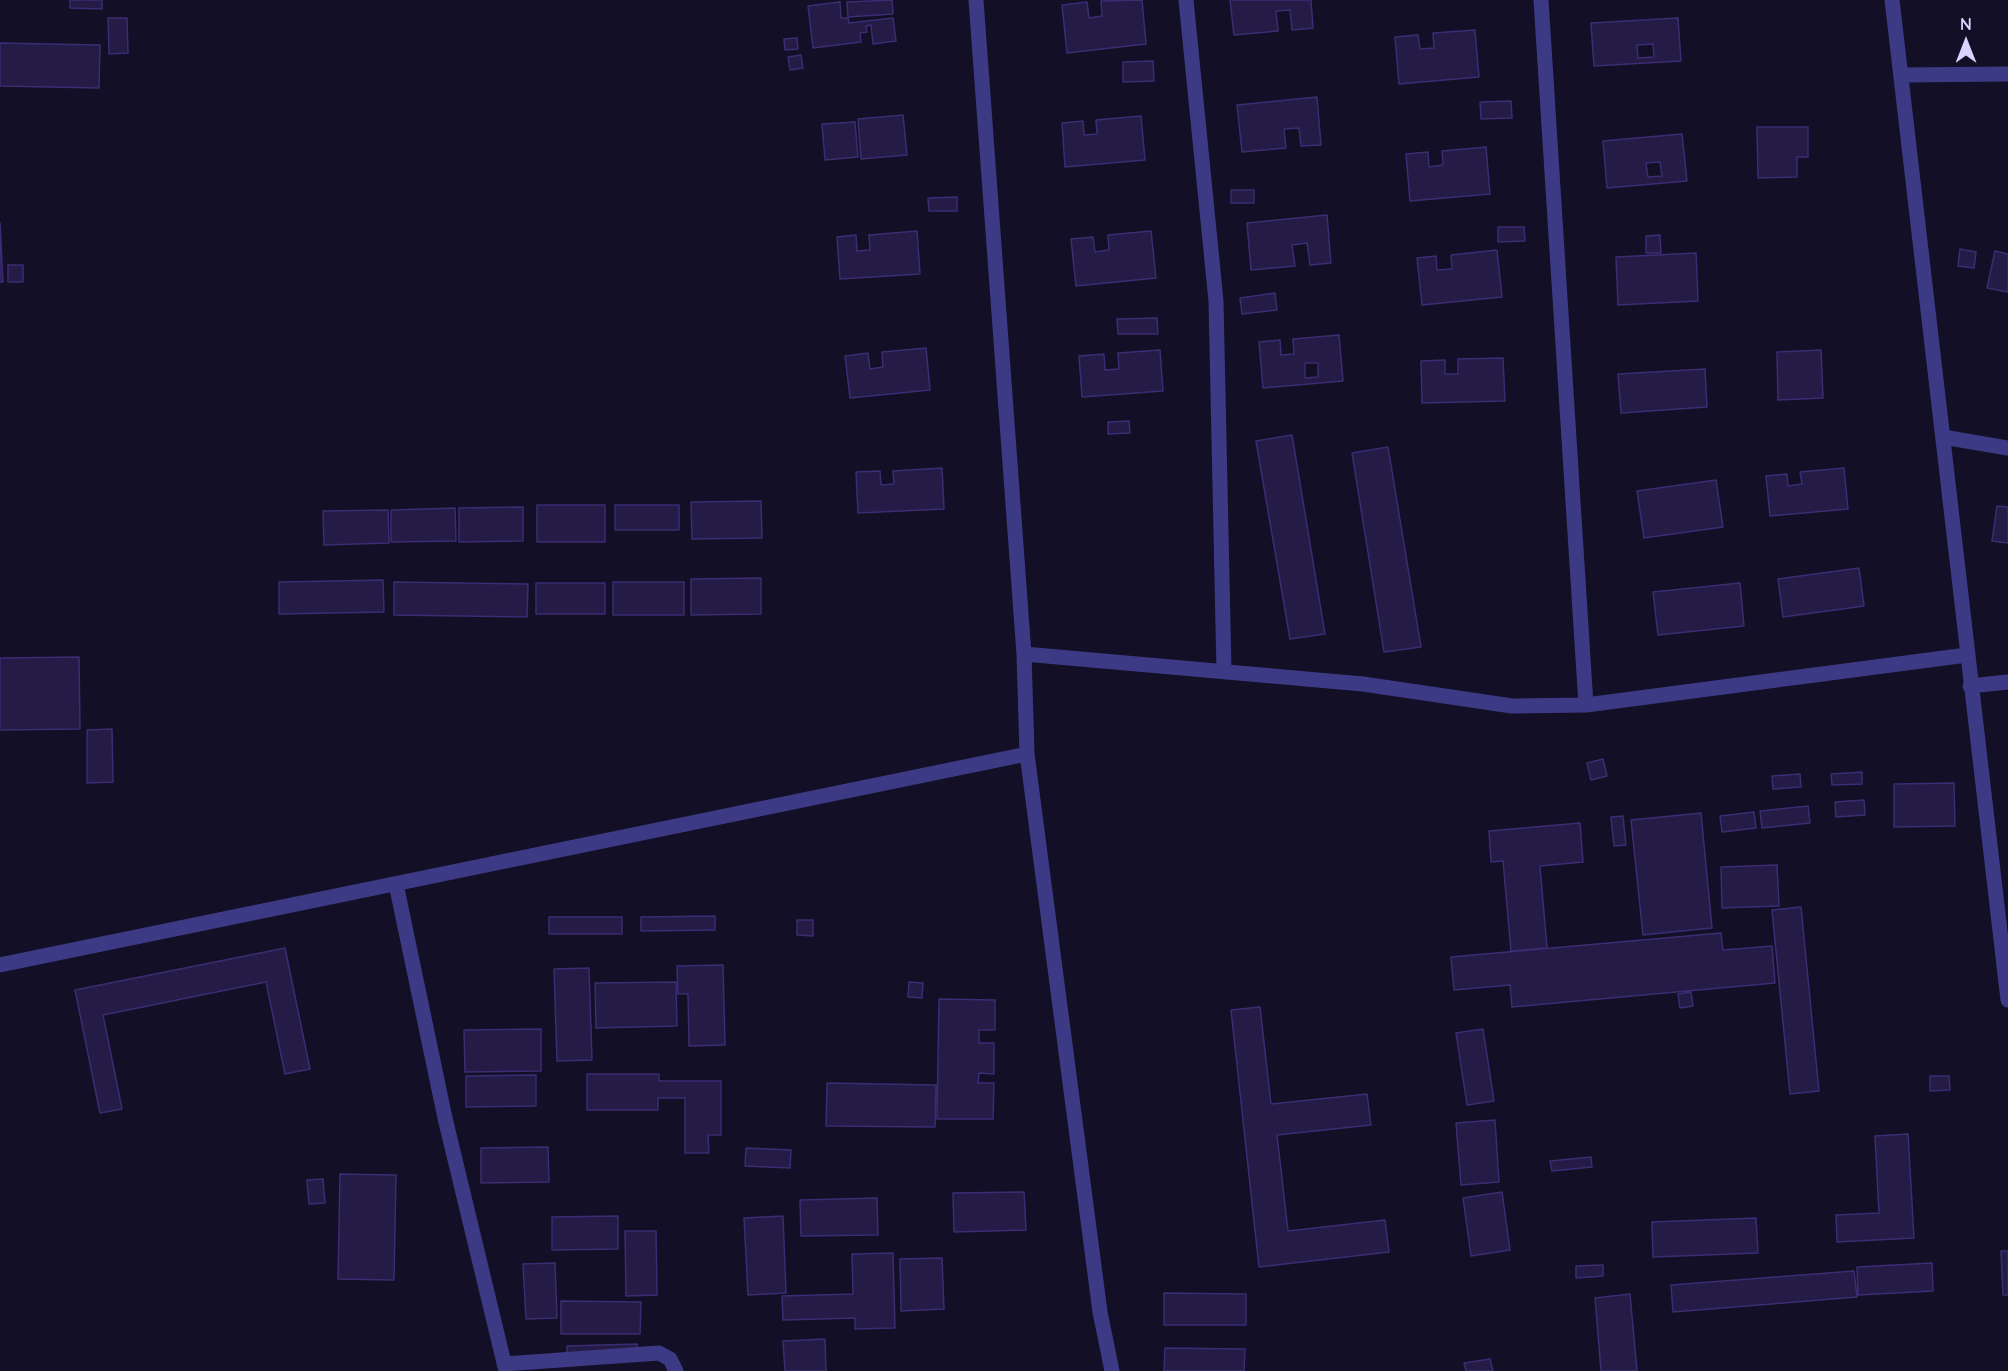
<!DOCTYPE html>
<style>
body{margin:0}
#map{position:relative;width:2008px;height:1371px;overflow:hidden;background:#130f26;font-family:Quicksand,sans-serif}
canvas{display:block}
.north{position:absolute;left:1936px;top:12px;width:60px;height:60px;-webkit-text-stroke:4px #130f26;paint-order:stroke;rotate:0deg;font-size:16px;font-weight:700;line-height:24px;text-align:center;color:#d9d4ff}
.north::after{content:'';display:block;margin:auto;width:21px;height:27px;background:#d9d4ff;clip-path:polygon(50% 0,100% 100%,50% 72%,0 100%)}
</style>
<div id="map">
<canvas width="2008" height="1371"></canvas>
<div class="north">N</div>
</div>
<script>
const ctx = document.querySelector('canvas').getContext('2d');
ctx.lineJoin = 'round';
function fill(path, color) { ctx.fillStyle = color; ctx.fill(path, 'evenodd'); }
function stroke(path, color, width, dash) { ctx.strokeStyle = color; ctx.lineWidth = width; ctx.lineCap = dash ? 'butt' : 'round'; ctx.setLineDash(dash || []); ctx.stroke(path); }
const building = new Path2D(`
 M 70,0 L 102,0 L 102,9 L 70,8 Z
 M 892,0 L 893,14 L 848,17 L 847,2 Z
 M 1142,0 L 1146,44 L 1067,53 L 1062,5 L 1087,2 L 1089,18 L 1102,16 L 1101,1 Z
 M 1230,0 L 1311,0 L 1313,28 L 1292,30 L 1290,10 L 1276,11 L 1278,31 L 1234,35 Z
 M 840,2 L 841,18 L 848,18 L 849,23 L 893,18 L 896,41 L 873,44 L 871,25 L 866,26 L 867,32 L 860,33 L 861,42 L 813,48 L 808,6 Z
 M 108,18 L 127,18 L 128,53 L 109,54 Z
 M 1678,18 L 1681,61 L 1594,66 L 1591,23 ZM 1653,44 L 1654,57 L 1638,58 L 1637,45 Z
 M 1475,30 L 1479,77 L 1399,84 L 1395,37 L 1418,35 L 1420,49 L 1434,48 L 1433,33 Z
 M 797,38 L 798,49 L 785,50 L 784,39 Z
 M 0,43 L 100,45 L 99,88 L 0,86 Z
 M 801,55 L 803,68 L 790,70 L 788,57 Z
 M 1153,61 L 1154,81 L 1123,82 L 1123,62 Z
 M 1317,97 L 1321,145 L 1301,146 L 1299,128 L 1284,129 L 1286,148 L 1242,152 L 1237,105 Z
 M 1511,101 L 1512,118 L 1481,119 L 1480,102 Z
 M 903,115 L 907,155 L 861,159 L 858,119 Z
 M 1141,116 L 1145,160 L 1065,167 L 1062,123 L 1083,121 L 1084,135 L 1097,134 L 1096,120 Z
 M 855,122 L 858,157 L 825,160 L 822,124 Z
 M 1757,127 L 1808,127 L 1808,157 L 1797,157 L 1797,177 L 1758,178 Z
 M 1682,134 L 1687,181 L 1607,188 L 1603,141 ZM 1660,162 L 1662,176 L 1648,177 L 1646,163 Z
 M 1486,147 L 1490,194 L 1410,201 L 1406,154 L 1428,152 L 1429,167 L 1443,165 L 1442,151 Z
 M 1231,190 L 1254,190 L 1254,203 L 1231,203 Z
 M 957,197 L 957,211 L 929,211 L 928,198 Z
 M 1327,215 L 1331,263 L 1310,265 L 1307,243 L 1292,245 L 1295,266 L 1251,270 L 1247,223 Z
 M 0,223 L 3,282 L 0,282 Z
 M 1498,227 L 1524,227 L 1525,241 L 1498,242 Z
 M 917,231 L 920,274 L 840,279 L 837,237 L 856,235 L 857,251 L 870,250 L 869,235 Z
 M 1151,231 L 1156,278 L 1076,286 L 1071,239 L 1093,237 L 1095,252 L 1109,250 L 1108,235 Z
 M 1660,235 L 1661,253 L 1646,253 L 1646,236 Z
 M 1960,249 L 1976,252 L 1974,268 L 1958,266 Z
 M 1497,250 L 1502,297 L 1422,305 L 1417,258 L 1436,256 L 1437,270 L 1452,269 L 1451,255 Z
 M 1995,251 L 2008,254 L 2008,292 L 1987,288 Z
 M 1696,253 L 1698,301 L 1618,305 L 1616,257 Z
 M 8,265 L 23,265 L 23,282 L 8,282 Z
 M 1275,293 L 1277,310 L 1242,314 L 1240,298 Z
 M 1157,318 L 1158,334 L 1118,334 L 1117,319 Z
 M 1339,335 L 1343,381 L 1263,388 L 1259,342 L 1280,340 L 1281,355 L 1294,354 L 1293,339 ZM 1305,363 L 1318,363 L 1318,377 L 1305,378 Z
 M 926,348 L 930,390 L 850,398 L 845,356 L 868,353 L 870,369 L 883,367 L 882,352 Z
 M 1160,350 L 1163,391 L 1082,397 L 1079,356 L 1104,354 L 1105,370 L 1119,369 L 1118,353 Z
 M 1821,350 L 1823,398 L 1778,400 L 1777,352 Z
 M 1503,358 L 1505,401 L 1422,403 L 1421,361 L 1445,360 L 1445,374 L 1458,374 L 1458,359 Z
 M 1705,369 L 1707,407 L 1621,413 L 1618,374 Z
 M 1129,421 L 1130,433 L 1108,434 L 1108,422 Z
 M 1292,435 L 1325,634 L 1290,639 L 1256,441 Z
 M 1388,447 L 1421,647 L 1384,652 L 1352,453 Z
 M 942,468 L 944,509 L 858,513 L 856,472 L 880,471 L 881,485 L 894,484 L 893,471 Z
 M 1844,468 L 1848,509 L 1770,516 L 1766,476 L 1787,474 L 1788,486 L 1802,484 L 1800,472 Z
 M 1716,480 L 1723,527 L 1644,538 L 1637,491 Z
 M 761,501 L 762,538 L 692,539 L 691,502 Z
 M 537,505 L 605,505 L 605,542 L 537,542 Z
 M 615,505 L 679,505 L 679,530 L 615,530 Z
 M 1997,506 L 2008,507 L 2008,543 L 1992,541 Z
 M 523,507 L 523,541 L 459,542 L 459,508 Z
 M 455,508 L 456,541 L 391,542 L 391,510 Z
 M 388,510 L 389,543 L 324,545 L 323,511 Z
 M 1859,568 L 1864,606 L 1783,617 L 1778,579 Z
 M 761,578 L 761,614 L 691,615 L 691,579 Z
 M 383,580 L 384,612 L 279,614 L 279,582 Z
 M 394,582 L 528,584 L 527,617 L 394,615 Z
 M 613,582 L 684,582 L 684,615 L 613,615 Z
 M 536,583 L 605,583 L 605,614 L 536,614 Z
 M 1740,583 L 1744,626 L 1658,635 L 1653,592 Z
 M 79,657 L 80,729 L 0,730 L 0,658 Z
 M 112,729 L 113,782 L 87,783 L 87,730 Z
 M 1603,759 L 1607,776 L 1591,780 L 1587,763 Z
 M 1862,772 L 1862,784 L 1832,785 L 1831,774 Z
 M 1800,774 L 1801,787 L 1773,789 L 1772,776 Z
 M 1954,783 L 1955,826 L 1894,827 L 1894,784 Z
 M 1864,800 L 1865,815 L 1836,817 L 1835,802 Z
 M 1808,806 L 1810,823 L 1762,828 L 1760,811 Z
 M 1754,812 L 1756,828 L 1722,832 L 1720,816 Z
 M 1701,813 L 1712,928 L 1643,935 L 1631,820 Z
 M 1623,816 L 1626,845 L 1614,846 L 1611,817 Z
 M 1580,823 L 1583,862 L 1540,866 L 1547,948 L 1511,951 L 1503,861 L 1491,862 L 1489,831 Z
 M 1777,865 L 1779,906 L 1722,908 L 1721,867 Z
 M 1801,907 L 1819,1091 L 1790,1094 L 1772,910 Z
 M 715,916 L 715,930 L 641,931 L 641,917 Z
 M 549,917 L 622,917 L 622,934 L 549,934 Z
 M 797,920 L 813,920 L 813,936 L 797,935 Z
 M 1721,933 L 1723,950 L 1772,946 L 1775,983 L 1512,1007 L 1510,985 L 1454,990 L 1451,957 Z
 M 285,948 L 310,1069 L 285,1074 L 266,982 L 103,1015 L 122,1109 L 100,1113 L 75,990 Z
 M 723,965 L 725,1045 L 689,1046 L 688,994 L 678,994 L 677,966 Z
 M 589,968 L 592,1060 L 557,1061 L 554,969 Z
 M 676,982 L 677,1026 L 596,1028 L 595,983 Z
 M 909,982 L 923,983 L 922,998 L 908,997 Z
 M 1691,992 L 1693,1006 L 1680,1008 L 1678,994 Z
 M 939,999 L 995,1000 L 995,1030 L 979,1030 L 979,1043 L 994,1043 L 994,1074 L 979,1073 L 978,1083 L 994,1083 L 993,1119 L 937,1119 Z
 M 1260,1007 L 1271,1104 L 1367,1094 L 1371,1125 L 1277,1135 L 1288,1231 L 1385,1220 L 1389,1252 L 1259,1267 L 1231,1010 Z
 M 541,1029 L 541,1071 L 465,1072 L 464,1030 Z
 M 1483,1029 L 1494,1101 L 1467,1105 L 1456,1033 Z
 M 587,1074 L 659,1074 L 659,1081 L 721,1081 L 721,1135 L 708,1135 L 709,1153 L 685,1153 L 685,1098 L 658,1098 L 658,1110 L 587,1110 Z
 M 536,1075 L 536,1106 L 466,1107 L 466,1076 Z
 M 1930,1076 L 1949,1076 L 1950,1090 L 1930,1091 Z
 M 827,1083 L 936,1085 L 935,1127 L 826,1126 Z
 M 1495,1120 L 1499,1182 L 1461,1185 L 1456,1123 Z
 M 1908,1134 L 1914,1238 L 1837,1242 L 1836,1215 L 1879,1213 L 1875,1136 Z
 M 548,1147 L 549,1182 L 481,1183 L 481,1148 Z
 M 746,1148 L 791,1150 L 790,1168 L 745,1166 Z
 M 1591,1157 L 1592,1167 L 1552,1171 L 1550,1161 Z
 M 340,1174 L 396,1175 L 394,1280 L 338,1279 Z
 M 323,1179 L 325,1203 L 309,1204 L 307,1180 Z
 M 1024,1192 L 1026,1230 L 954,1232 L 953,1193 Z
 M 1502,1192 L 1510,1250 L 1471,1256 L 1463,1198 Z
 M 877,1198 L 878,1235 L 801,1236 L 800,1200 Z
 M 618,1216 L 618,1249 L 552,1250 L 552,1217 Z
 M 783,1216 L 786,1293 L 748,1295 L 744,1218 Z
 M 1756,1218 L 1758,1253 L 1653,1257 L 1652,1222 Z
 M 625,1231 L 656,1231 L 657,1295 L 626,1296 Z
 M 2001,1251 L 2008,1251 L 2008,1295 L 2003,1295 Z
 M 893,1253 L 895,1328 L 855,1329 L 855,1318 L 783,1320 L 782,1296 L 853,1294 L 852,1254 Z
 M 942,1258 L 944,1309 L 901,1311 L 900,1259 Z
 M 555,1263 L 557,1318 L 526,1319 L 523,1264 Z
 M 1932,1263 L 1933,1291 L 1858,1295 L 1857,1267 Z
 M 1603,1265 L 1603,1276 L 1576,1278 L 1576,1266 Z
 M 1854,1271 L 1857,1297 L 1673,1312 L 1671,1285 Z
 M 1164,1293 L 1246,1294 L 1246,1325 L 1164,1325 Z
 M 1630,1294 L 1637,1371 L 1601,1371 L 1595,1298 Z
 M 561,1301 L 641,1302 L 640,1334 L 561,1334 Z
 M 825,1339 L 826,1371 L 785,1371 L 783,1341 Z
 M 637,1344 L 638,1355 L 567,1357 L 567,1346 Z
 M 1165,1348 L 1245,1349 L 1244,1371 L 1164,1371 Z
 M 1490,1359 L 1493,1371 L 1466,1371 L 1464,1363 Z`);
fill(building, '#241b47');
stroke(building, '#3b2d73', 1.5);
stroke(new Path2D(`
 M 976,0 L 1024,654 L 1027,754 L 1100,1312 L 1112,1371
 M 1186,0 L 1216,301 L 1224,672
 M 1541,0 L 1586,705
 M 1892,0 L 2008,1000
 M 1902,75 L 2008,74
 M 1943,437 L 2008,448
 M 1024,654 L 1363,684 L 1512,706 L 1586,705 L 1967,655
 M 1970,686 L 2008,682
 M 396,884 L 445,1118 L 506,1371
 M 0,965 L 1027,754
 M 504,1364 L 659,1353 L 670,1359 L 676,1371`), '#3d3a85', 15);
</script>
